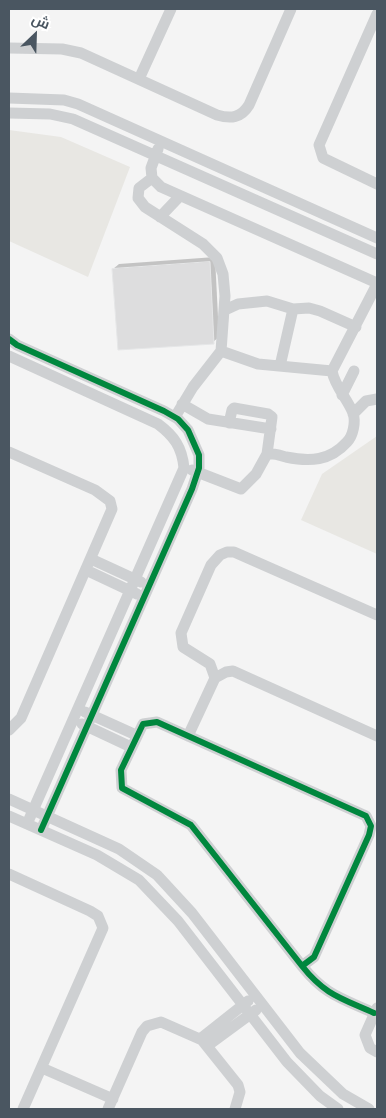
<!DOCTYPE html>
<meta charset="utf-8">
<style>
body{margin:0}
#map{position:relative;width:386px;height:1118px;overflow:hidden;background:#f4f4f4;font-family:"Titillium Web",Cairo,sans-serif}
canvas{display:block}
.frame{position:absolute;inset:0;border:10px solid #4a5661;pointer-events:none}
.north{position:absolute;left:10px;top:10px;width:50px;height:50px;-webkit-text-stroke:4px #fff;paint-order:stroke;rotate:24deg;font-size:14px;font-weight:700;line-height:20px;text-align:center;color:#4a5661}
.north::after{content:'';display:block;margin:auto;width:18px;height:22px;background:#4a5661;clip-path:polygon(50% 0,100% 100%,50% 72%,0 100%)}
</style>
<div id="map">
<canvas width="386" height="1118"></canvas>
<div class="frame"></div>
<div class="north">ش</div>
</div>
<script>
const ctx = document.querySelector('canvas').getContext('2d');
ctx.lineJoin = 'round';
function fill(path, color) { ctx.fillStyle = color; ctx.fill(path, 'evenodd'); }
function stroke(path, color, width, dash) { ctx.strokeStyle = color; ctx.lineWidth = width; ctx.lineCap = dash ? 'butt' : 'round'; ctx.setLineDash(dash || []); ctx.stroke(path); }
fill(new Path2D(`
 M 9,130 L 61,137 L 130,167 L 88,277 L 9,241 Z
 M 377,436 L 377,554 L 301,520 L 322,474 Z`), '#e8e7e3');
fill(new Path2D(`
 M 215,257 L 219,337 L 213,342 L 113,269 L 119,264 Z`), '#0003');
const building = new Path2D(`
 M 210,262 L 214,344 L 118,350 L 112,269 Z`);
fill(building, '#ddddde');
stroke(building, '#e5e6e7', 1);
stroke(new Path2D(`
 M 377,14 L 319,145 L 323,158 L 377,184
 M 9,48 L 62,49 L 81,53 L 217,115 C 231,119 241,118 249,105 L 291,9
 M 139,79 L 171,9
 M 9,98 L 64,100 L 78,104 L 377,238
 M 9,113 L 50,114 L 73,119 L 377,254
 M 158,149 L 151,168 L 152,178 L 161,187 L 377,283
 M 152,178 L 139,188 L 138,198 L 145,207 L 203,244 L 217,258 L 223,274 L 225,296 L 221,351 L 193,387 L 175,417
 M 160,217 L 180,196
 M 225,310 L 238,304 L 267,301 L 293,309 L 309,308 L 320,311 L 356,327
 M 9,339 L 17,345 L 164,411 L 178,419 L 188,430 L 199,455 L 199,468 L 192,489 L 41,830
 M 221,351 L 258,364 L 332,371
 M 9,356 L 158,424 C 174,436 182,447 184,468 L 27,824
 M 280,366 L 293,309
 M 342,395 L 354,371
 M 182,404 L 208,419 L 271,429
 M 353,414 L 366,401 L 377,399
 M 229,423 L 232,410 L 234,408 L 268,414 L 272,417 L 267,454
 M 9,452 L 95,490 L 110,501 L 112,509 L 21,718 L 9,730
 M 192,470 L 241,489 L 256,474 L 267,454 C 274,453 279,455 286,457 C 310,462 330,461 347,442 C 353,436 356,422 353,413 C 347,398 335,387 332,371 L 377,284
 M 91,559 L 141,582
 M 86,570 L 137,594
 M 215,678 L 226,672 L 233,671 L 377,736
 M 85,712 L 136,735
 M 82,724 L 131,747
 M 188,736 L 215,678 L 210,664 L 183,647 L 181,633 L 211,565 L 220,555 L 227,552 L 234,552 L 377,615
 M 9,799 L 119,849 L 157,875 L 192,913 L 300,1053 L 343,1094 L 369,1109
 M 9,816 L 97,855 L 139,880 L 178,921 L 287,1062 L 320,1096 L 338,1109
 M 9,874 L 90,911 L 98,916 L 103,928 L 23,1109
 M 302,966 L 314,957 L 369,835 L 371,826 L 366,816 L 157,722 L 143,724 L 121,770 L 122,788 L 191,825 L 302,966 C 325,995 341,998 374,1013
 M 377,1008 L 365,1035 L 370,1048 L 377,1052
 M 200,1039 L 248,1001
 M 207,1046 L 256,1010
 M 42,1068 L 113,1099
 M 108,1109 L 142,1032 L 147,1026 L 161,1022 L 202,1040 L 238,1085 L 240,1092 L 235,1109`), '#ced0d2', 11);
stroke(new Path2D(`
 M 9,339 L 17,345 L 164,411 L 178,419 L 188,430 L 199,455 L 199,468 L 192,489 L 41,830
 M 302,966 L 314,957 L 369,835 L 371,826 L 366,816 L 157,722 L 143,724 L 121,770 L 122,788 L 191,825 L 302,966 C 325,995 341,998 374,1013`), '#00873e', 6);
</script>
